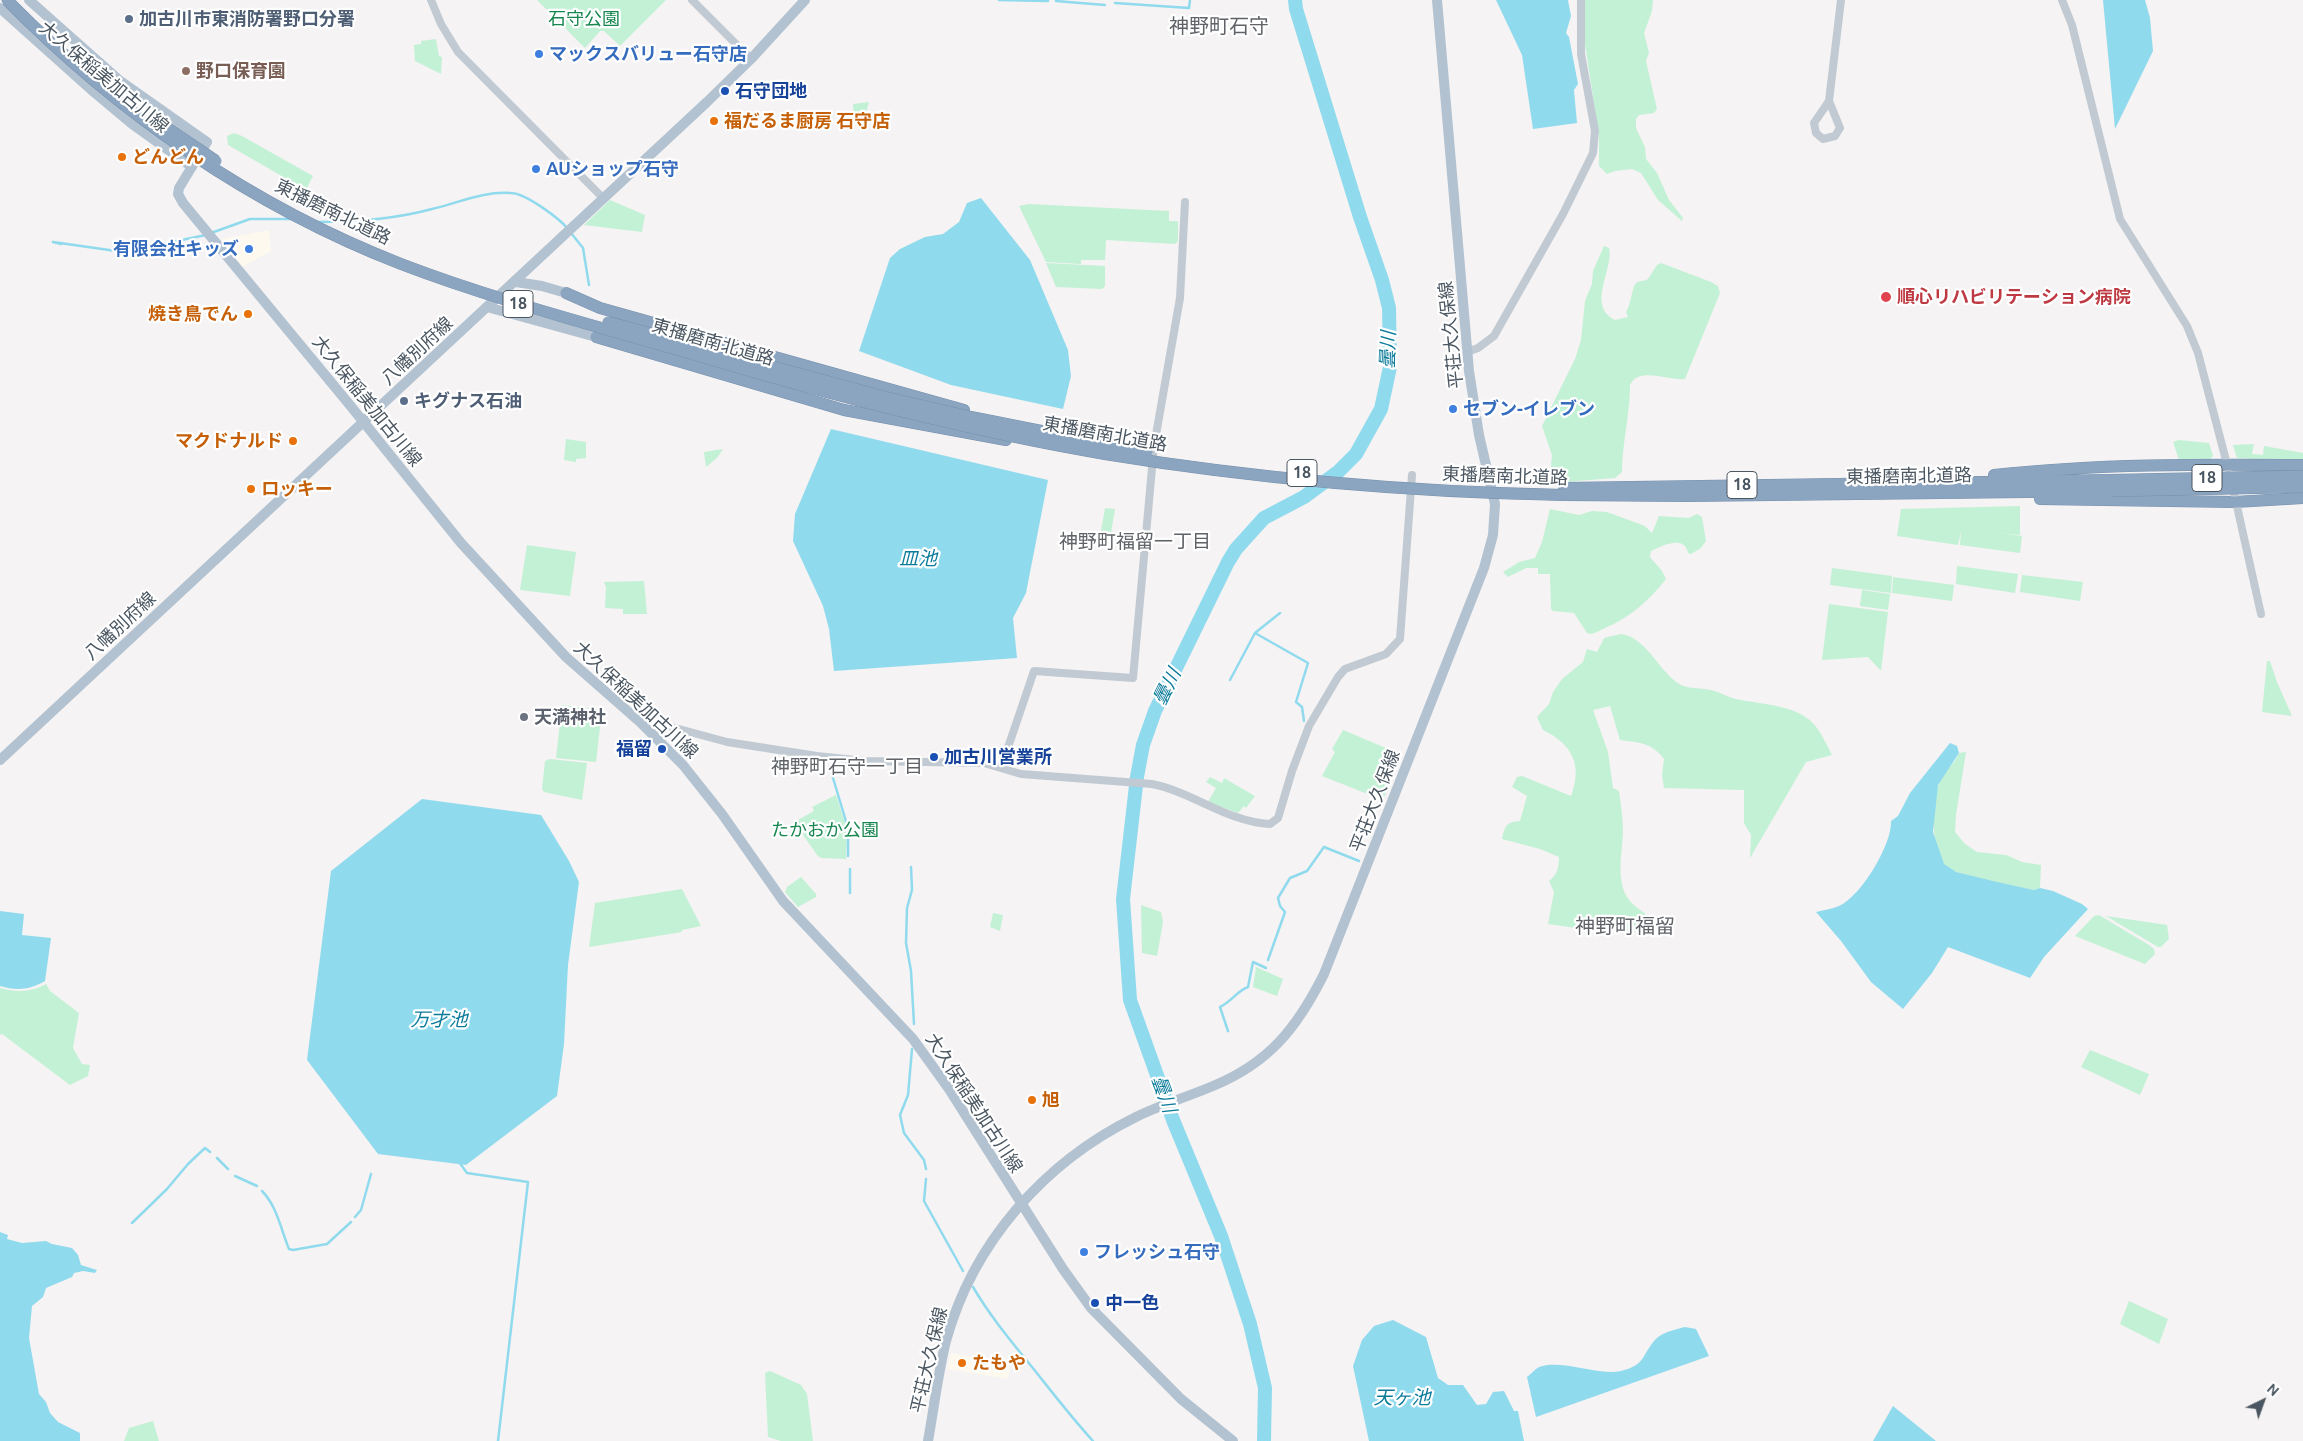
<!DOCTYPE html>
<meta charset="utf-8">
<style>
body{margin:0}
#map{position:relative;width:2303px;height:1441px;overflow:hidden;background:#f5f3f3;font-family:Ubuntu,sans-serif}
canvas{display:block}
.north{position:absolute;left:2238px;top:1376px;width:50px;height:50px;-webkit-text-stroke:4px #fff;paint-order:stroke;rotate:42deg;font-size:14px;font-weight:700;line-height:20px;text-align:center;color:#4a5661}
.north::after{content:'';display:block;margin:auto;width:18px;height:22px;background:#4a5661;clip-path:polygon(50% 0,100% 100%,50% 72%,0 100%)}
</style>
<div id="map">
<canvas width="2303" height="1441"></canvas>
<div class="north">N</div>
</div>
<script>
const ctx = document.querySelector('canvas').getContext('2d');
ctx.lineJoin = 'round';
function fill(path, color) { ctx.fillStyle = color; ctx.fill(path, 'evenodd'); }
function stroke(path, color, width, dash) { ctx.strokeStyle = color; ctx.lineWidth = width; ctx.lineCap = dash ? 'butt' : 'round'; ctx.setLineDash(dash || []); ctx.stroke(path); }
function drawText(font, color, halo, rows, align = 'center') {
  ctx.font = font + ' Ubuntu,"Noto Sans JP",sans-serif'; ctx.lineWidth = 4.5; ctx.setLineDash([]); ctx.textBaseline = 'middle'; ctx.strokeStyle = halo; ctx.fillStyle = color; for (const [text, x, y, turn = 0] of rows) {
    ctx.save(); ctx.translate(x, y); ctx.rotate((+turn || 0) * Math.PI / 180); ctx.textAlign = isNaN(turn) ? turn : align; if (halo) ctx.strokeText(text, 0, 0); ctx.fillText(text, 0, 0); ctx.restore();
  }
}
fill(new Path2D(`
 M 269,230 L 271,251 L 242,267 L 224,246 L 222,239 Z
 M 951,1353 L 1011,1364 L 1008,1379 L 947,1369 Z`), '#fdf9ef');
fill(new Path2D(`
 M 537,0 L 666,0 L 620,46 L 604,31 L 600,31 L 585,48 Z
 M 1585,0 L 1653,0 L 1652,11 L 1644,33 L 1649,53 L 1646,61 L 1657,109 L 1654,113 L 1639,115 L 1636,119 L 1636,128 L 1645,147 L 1646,159 L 1657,173 L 1669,200 L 1683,218 L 1682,221 L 1658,200 L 1641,173 L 1632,169 L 1615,171 L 1607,174 L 1599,166 L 1599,136 L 1585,44 Z
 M 436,39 L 439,56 L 442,57 L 441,74 L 415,61 L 414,45 L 421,44 L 421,41 Z
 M 869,102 L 865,116 L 872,119 L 872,122 L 854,119 L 853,104 Z
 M 234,133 L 242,136 L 313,176 L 306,190 L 228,145 L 227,136 Z
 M 610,200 L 645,215 L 642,232 L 584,225 Z
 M 1029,204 L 1169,211 L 1169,221 L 1178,221 L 1178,241 L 1175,244 L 1106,240 L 1105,260 L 1081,260 L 1081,264 L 1046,262 L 1019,206 Z
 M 1604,246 L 1609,248 C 1614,270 1586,305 1615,320 L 1628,317 L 1626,312 C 1631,305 1632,287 1636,283 C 1638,281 1645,281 1648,279 L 1657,265 L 1661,263 L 1711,282 L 1718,286 L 1720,293 L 1685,379 C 1668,381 1639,366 1630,385 C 1630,415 1622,443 1622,472 L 1615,478 L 1552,483 L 1550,477 L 1552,455 L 1542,426 L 1575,359 L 1581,340 L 1585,301 L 1592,284 L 1593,271 Z
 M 1046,263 L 1105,266 L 1105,286 L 1102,289 L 1056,287 Z
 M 566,439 L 586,442 L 586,458 L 576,459 L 576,462 L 564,460 Z
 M 2179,440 L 2209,443 L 2213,456 L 2208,461 L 2179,460 L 2173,442 Z
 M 2254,444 L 2252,454 L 2263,455 L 2264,446 L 2303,453 L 2303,462 L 2237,458 L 2233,445 Z
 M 723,449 L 717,458 L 706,467 L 704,452 Z
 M 2020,506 L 2020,535 L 2001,533 L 2022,536 L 2020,553 L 1960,545 L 1961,531 L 1958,545 L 1897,536 L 1901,509 Z
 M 1105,508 L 1115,509 L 1111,533 L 1101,531 Z
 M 1550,509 L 1579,515 L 1592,511 L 1607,512 L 1645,526 L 1652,533 L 1659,516 L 1689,518 L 1697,514 L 1702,517 L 1706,541 L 1701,548 L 1691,554 L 1688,553 C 1685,534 1661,546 1651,551 L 1650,557 L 1662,571 L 1666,579 C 1650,600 1629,618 1605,628 C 1600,630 1596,633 1591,634 L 1587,633 L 1574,613 L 1553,611 L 1551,609 L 1550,574 L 1538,574 L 1538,568 L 1526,568 L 1508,577 L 1503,572 L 1519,562 L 1535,558 L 1542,542 Z
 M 527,545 L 576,552 L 570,596 L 520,590 Z
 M 1957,566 L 2018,574 L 2015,593 L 1956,584 Z
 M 1832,568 L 1892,576 L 1891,593 L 1830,585 Z
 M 2022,575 L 2083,582 L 2080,601 L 2020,592 Z
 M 1893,577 L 1954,585 L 1952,601 L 1892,593 Z
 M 644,581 L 647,614 L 623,614 L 623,609 L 605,608 L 606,587 L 604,582 Z
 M 1862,590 L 1890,594 L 1888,610 L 1860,606 Z
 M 1829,604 L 1888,612 L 1881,671 L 1868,657 L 1822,660 Z
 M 1621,634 C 1648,638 1659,673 1681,685 C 1690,689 1702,688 1711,690 C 1720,692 1727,697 1736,699 C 1762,705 1800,704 1817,728 C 1823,736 1827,746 1832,755 L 1806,762 L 1750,858 L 1751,835 L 1744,823 L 1744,790 L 1664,788 L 1662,775 L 1664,759 C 1651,742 1640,743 1620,740 L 1610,706 L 1593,710 L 1608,752 L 1613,788 L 1619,791 C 1621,805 1623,819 1623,833 C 1622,851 1618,871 1623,888 C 1629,910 1652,912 1658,928 L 1655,933 L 1576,928 L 1548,924 L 1554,892 L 1549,881 C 1557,875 1559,868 1559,857 L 1540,849 L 1502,839 C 1505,826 1506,822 1520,821 L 1527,796 L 1512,787 L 1517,777 L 1522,776 L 1571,796 C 1583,765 1572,744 1543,730 L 1537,717 L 1549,704 L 1553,692 L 1562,679 L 1583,662 L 1587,649 L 1597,652 L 1604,638 Z
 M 2267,661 L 2270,661 L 2277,682 L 2292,716 L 2262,712 Z
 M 562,705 L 602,710 L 596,762 L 556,758 Z
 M 1343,730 L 1400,754 L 1383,800 L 1322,776 L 1335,752 L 1332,749 Z
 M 1966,752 L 1956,815 L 1955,832 L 1965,844 L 1977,852 L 2006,855 L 2022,862 L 2041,865 L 2040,888 L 2034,890 C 2016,886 1960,877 1948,868 C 1930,854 1932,805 1938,786 C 1942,773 1954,765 1959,753 Z
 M 550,759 L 587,763 L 582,800 L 544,792 L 542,789 L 545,761 Z
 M 1210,777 L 1222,783 L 1224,778 L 1255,796 L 1246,808 L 1244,806 L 1238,813 L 1208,802 L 1216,788 L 1206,782 Z
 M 836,795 L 847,829 L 846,859 L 821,858 L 817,855 L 794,822 L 814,811 L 812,807 Z
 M 801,877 L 816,894 L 816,897 L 798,907 L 785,892 L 787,887 Z
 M 682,889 L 701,926 L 682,930 L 682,932 L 589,947 L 595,903 Z
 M 1141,905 L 1161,912 L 1163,922 L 1157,956 L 1142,953 Z
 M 993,913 L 1003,915 L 1000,931 L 990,927 Z
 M 2099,915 L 2149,945 L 2154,949 L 2155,954 L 2145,964 L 2075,936 L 2094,916 Z
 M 2106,916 L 2167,925 L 2169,939 L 2161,947 L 2158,947 Z
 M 1256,967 L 1283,979 L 1277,996 L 1253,987 Z
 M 46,984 L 50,991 L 79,1013 L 73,1048 L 82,1064 L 90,1065 L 88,1076 L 70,1085 L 2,1034 L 0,1035 L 0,988 C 17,992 30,993 46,984 Z
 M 2090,1050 L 2149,1074 L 2140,1095 L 2081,1067 Z
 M 2129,1301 L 2168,1319 L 2159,1344 L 2120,1324 Z
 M 770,1371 L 801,1385 L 807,1394 L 813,1441 L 781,1441 L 768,1437 L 765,1373 Z
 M 153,1421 L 159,1441 L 124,1441 L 129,1428 Z`), '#c3f1d5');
fill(new Path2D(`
 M 1496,0 L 1568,0 L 1571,16 L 1566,33 L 1569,37 L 1578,84 L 1574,90 L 1577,123 L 1533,129 L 1522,55 Z
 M 2103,0 L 2145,0 L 2150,18 L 2153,51 L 2115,129 Z
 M 981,198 L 1030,260 L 1068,350 L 1071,376 L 1063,409 L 951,385 L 859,351 L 890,258 L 900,249 L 925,237 L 943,234 L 959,222 L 967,203 Z
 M 831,429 L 1048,480 L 1026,593 L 1013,618 L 1017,658 L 834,671 L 829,629 L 823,606 L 793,541 L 795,514 Z
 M 1950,743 L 1957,746 L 1959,753 L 1938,785 L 1933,832 L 1944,864 L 1956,872 L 1997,882 L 2034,890 L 2040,888 L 2053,891 L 2082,904 L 2088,909 L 2044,957 L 2030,978 L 1948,947 L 1932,973 L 1903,1009 L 1871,982 L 1841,941 L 1816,912 C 1823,910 1832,909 1839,906 C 1861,896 1892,845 1891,821 L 1898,816 L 1910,793 Z
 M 422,799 L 541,815 L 569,861 L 579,882 L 568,965 L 564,1044 L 557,1096 L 466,1165 L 378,1154 L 307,1060 L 331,871 Z
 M 0,911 L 24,914 L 22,935 L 51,938 L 45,981 C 29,990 17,991 0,986 Z
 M 0,1232 L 8,1235 L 7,1239 L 22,1243 L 46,1241 L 52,1244 L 72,1248 L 78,1255 L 81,1265 L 97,1270 L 95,1273 L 83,1271 L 74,1273 L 72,1277 L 46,1288 L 43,1297 L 32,1306 L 29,1338 L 39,1394 L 46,1402 L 50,1413 L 58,1422 L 80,1433 L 80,1441 L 0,1441 Z
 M 1393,1320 L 1426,1337 L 1438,1378 L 1448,1385 L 1463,1385 L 1477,1405 L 1486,1404 L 1493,1392 L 1504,1391 L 1514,1411 L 1518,1411 L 1524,1441 L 1369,1441 L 1353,1366 L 1362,1340 L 1374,1326 Z
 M 1685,1327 L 1696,1329 L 1709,1356 L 1536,1417 L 1527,1377 C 1531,1374 1535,1369 1539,1367 C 1563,1359 1596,1376 1621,1371 C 1645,1365 1641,1357 1654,1341 C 1661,1332 1674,1330 1685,1327 Z
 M 1893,1406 L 1936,1441 L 1873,1441 Z`), '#90daee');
stroke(new Path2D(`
 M 999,0 L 1048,1
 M 1056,1 L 1105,5
 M 1115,3 L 1189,8 L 1190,0
 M 318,222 C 357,222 395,219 432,209 C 458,203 483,191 511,193 C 525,193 559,218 568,229
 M 211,233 L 250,219 L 291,219
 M 571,233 L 583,248 L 589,285
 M 61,244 L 53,242 L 123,252 L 206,235
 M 1255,633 L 1308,663 L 1296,702 L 1302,707 L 1304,721
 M 1230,680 L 1255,633 L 1280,613
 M 830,768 L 848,828 L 848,856
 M 911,867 L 912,890 L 907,908 L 906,943 L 911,971 L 914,1024
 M 850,869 L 850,893
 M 1268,960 L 1285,912 L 1280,906 L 1278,898 L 1290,878 L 1307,871 L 1324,847 L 1359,861
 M 1228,1031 L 1220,1007 C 1232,1001 1237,991 1248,987 L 1253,962 L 1266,968
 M 912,1049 L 908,1095 L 900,1115 L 904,1133 L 924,1160 L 926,1169
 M 217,1158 L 228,1169
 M 459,1162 L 467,1173 L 528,1182 L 498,1441
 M 235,1176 L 257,1186
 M 926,1179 L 924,1201 L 963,1271
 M 262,1191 C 277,1206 281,1230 289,1249 L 293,1250 L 327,1244 L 351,1222
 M 355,1217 L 361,1210 L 371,1174
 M 132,1223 L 167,1189 L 188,1164 L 205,1148 L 210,1152
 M 973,1287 C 990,1316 1011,1341 1032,1367 C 1052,1392 1071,1417 1093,1441`), '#90daee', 2.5);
stroke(new Path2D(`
 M 1264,1441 L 1265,1388 L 1250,1324 L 1221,1236 L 1173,1120 L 1130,1000 L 1123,899 L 1137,777 L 1143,745 L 1155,711 L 1228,562 L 1236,549 L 1264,518 L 1304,497 L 1338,472 L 1356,454 L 1381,409 L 1390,367 L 1389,308 L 1382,280 L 1360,217 L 1296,9 L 1295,0`), '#90daee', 14);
const highway = new Path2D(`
 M 566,293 L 600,308 L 964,410
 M 596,337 L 844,410 L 1006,440
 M 1994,475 C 2097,464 2200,464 2303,465
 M 1564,488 L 2110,480
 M 1564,495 L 1687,496 L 2111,491
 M 2040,499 L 2235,502 L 2303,498`);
stroke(highway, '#7690ad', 12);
stroke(new Path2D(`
 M 431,0 L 441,24 L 458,52 L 603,198
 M 692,0 L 751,59
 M 2062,0 L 2072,25 L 2120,219 L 2187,326 L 2198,353 L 2228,468
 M 1829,101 L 1840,128 L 1835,136 L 1823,139 L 1816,133 L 1814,123 L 1829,101 L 1841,0
 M 1467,352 L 1478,348 L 1494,336 L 1563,214 L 1593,153 L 1595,131 L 1581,54 L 1581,0
 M 2232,484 L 2261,614
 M 651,733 L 668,726 L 727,742 L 817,756 L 865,761 L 984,763 L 1021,774 L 1152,784 C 1193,792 1227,822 1270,824 L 1278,818 L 1292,771 L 1309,726 L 1338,677 L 1345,669 L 1386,654 L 1400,639 L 1412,475
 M 1001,768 L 1034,671 L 1133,678 L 1154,446 L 1180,298 L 1185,202`), '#c1cad2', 8);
stroke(new Path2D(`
 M 29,0 L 119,80 L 207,142 L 179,188 L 178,194 L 183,203 L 349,404 L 461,543 L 566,657 L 640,722 L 683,765 L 722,814 L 783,901 L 913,1039 L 949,1089 L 1063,1269 L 1091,1308 L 1181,1399 L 1233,1441
 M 0,8 L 95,93 L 132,124 L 192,167
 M 516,282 L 542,286 L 566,293
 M 487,307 L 596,337
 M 0,760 L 707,102 L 751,59 L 805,0
 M 928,1441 C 934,1408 938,1373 946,1341 C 973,1243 1044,1162 1136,1117 C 1160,1105 1187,1097 1213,1086 C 1269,1063 1297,1028 1324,974 L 1484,568 L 1493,535 L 1495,504 L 1479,435 L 1469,371 L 1437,0`), '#b3c2d1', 10);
stroke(highway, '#8ba5c1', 11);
const highwayBridge = new Path2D(`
 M 7,0 C 119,114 252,206 401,264 C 495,300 593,325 689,353 C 826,394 964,430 1105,454 C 1257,479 1409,492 1564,495
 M 153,118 L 216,161
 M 608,322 L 885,397 L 971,417 L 1147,452
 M 2110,480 L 2303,476
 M 2111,491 L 2303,487`);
stroke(highwayBridge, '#7690ad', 12, []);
stroke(highwayBridge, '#8ba5c1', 11);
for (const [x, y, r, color] of [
 [129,19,5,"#5c6f8a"],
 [539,54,5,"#3f7fe0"],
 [186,71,5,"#8d6e63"],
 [725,91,5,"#1a4fb4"],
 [714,121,5,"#e8710a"],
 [122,157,5,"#e8710a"],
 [536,169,5,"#3f7fe0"],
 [249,249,5,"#3f7fe0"],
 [1886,297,6,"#e0444e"],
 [248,314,5,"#e8710a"],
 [404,401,5,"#5c6f8a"],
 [1453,409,5,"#3f7fe0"],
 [293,441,5,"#e8710a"],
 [251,489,5,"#e8710a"],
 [524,717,5,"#6b7280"],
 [662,749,5,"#1a4fb4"],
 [934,757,5,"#1a4fb4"],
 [1032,1100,5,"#e8710a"],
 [1084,1252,5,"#3f7fe0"],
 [1095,1303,5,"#1a4fb4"],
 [962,1363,5,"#e8710a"]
]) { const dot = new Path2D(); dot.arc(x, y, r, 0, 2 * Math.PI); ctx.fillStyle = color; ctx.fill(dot); stroke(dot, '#fff', 2); }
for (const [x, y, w] of [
 [518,304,30],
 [1302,473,30],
 [2207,478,30],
 [1742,485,30]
]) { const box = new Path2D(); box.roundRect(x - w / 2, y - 13.5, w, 27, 4); ctx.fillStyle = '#fff'; ctx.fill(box); stroke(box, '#4a5661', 1); }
drawText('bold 16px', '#4a5661', null, [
 ["18",518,304],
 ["18",1302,473],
 ["18",2207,478],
 ["18",1742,485]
]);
drawText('bold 18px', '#4e5e75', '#fff', [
 ["加古川市東消防署野口分署",139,19],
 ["キグナス石油",414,401]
], 'left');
drawText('18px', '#17864f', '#fff', [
 ["石守公園",584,19],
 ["たかおか公園",825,830]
]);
drawText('bold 18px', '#366cbe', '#fff', [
 ["マックスバリュー石守店",549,54],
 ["AUショップ石守",546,169],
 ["有限会社キッズ",239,249,"right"],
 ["セブン-イレブン",1463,409],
 ["フレッシュ石守",1094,1252]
], 'left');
drawText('bold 18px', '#785e54', '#fff', [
 ["野口保育園",196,71]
], 'left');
drawText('18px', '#4a5661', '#fff', [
 ["大久保稲美加古川線",104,77,40],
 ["東播磨南北道路",333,212,26],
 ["平荘大久保線",1451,335,-96],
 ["東播磨南北道路",713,342,16],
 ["八幡別府線",417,351,-43],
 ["大久保稲美加古川線",367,401,51],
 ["東播磨南北道路",1105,434,10],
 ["東播磨南北道路",1505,476,2],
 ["東播磨南北道路",1909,476,-1],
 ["八幡別府線",120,626,-43],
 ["大久保稲美加古川線",636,700,43],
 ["平荘大久保線",1375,801,-69],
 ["大久保稲美加古川線",974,1103,57],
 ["平荘大久保線",929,1360,-77]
]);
drawText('bold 18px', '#164399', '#fff', [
 ["石守団地",735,91],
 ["福留",652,749,"right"],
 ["加古川営業所",944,757],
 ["中一色",1105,1303]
], 'left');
drawText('bold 18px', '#c56008', '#fff', [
 ["福だるま厨房 石守店",724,121],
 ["どんどん",132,157],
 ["焼き鳥でん",238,314,"right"],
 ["マクドナルド",283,441,"right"],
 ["ロッキー",261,489],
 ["旭",1042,1100],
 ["たもや",972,1363]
], 'left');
drawText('bold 18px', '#be3a42', '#fff', [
 ["順心リハビリテーション病院",1897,297]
], 'left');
drawText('bold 18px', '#5b616d', '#fff', [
 ["天満神社",534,717]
], 'left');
drawText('italic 19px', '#0c7c9b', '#fff', [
 ["曇川",1388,350,-88],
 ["皿池",918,559],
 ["曇川",1167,687,-64],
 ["万才池",439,1020],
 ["曇川",1164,1094,70],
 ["天ヶ池",1402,1398]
]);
drawText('19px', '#5f6368', '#fff', [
 ["神野町福留一丁目",1135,542],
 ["神野町石守一丁目",847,767]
]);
drawText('20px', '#5f6368', '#fff', [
 ["神野町石守",1219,26],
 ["神野町福留",1625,926]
]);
</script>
